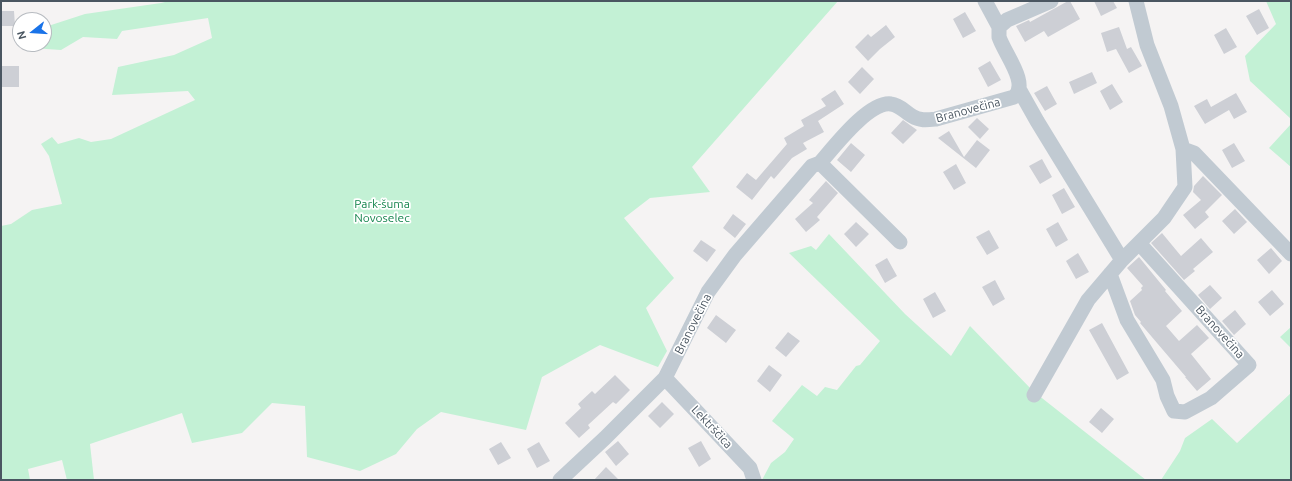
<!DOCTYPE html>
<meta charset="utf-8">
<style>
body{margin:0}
#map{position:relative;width:1292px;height:481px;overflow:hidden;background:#f5f3f3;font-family:Ubuntu,sans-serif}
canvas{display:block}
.frame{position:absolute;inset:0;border:2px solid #4a5661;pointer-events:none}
.north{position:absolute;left:12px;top:12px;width:40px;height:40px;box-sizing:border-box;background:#fff;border:1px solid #b7bbc0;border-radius:50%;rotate:253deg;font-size:11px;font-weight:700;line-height:16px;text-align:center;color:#4a5661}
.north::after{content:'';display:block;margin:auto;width:14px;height:18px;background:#1a73e8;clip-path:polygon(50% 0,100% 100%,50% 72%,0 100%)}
</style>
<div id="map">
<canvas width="1292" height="481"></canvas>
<div class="frame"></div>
<div class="north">N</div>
</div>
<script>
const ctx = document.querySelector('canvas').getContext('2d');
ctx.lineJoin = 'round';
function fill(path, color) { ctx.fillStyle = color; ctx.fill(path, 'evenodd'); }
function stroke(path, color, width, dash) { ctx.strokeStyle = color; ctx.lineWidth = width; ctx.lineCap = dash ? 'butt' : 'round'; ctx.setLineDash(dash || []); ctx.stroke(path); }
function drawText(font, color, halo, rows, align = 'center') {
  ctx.font = font + ' Ubuntu,sans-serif'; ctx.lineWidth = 3.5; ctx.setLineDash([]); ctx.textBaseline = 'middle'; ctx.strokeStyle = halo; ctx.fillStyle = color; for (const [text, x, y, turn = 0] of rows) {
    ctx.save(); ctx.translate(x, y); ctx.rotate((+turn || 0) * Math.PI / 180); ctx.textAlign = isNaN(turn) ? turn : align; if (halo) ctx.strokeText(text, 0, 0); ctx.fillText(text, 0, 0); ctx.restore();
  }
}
fill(new Path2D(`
 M 169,1 L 838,1 L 692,167 L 710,192 L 650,198 L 624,218 L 674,278 L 646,308 L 667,351 L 658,367 L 600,345 L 542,377 L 526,430 L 441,412 L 417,429 L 396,454 L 360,471 L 307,457 L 305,406 L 272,403 L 242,433 L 192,443 L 182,413 L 90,444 L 94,480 L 67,480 L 62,460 L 28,469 L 30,480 L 1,480 L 1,226 L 11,224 L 32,210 L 62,204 L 49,156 L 41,144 L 52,137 L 58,144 L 79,138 L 91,142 L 111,139 L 195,100 L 188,91 L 112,95 L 118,67 L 174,55 L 212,38 L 208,18 L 122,31 L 117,39 L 83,37 L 61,50 L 32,48 L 32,44 L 44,44 L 45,27 L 85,14 L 161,3 Z
 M 1266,1 L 1291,1 L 1291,119 L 1250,81 L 1245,56 L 1276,24 Z
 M 1291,124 L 1291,167 L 1269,148 Z
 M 829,234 L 905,314 L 951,356 L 970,326 L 1033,391 L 1146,480 L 762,480 L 771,463 L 785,452 L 794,439 L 772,421 L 802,385 L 817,396 L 825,387 L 837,390 L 856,366 L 860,365 L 880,341 L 789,253 L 811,246 L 816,250 Z
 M 1291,327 L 1291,348 L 1280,337 Z
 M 1291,393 L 1291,480 L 1161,480 L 1180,451 L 1185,438 L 1212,419 L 1237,443 Z`), '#c3f1d5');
fill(new Path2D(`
 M 1068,1 L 1070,1 L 1080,19 L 1048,37 L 1044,31 L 1025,42 L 1016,26 L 1029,20 L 1030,22 Z
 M 1094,1 L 1113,1 L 1117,8 L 1101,16 Z
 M 1259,9 L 1269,28 L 1257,35 L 1246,16 Z
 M 1,11 L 14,11 L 15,26 L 2,26 Z
 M 965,12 L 976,31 L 963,38 L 953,19 Z
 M 886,25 L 895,37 L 880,49 L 868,61 L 855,47 L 868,34 L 871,37 Z
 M 1119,27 L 1127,49 L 1131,47 L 1142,66 L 1129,73 L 1116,49 L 1107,52 L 1101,33 Z
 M 1226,28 L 1237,47 L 1224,54 L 1214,35 Z
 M 990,61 L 1001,80 L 988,87 L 978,68 Z
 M 1,66 L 19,66 L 19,87 L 1,87 Z
 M 862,67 L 874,79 L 860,94 L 848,82 Z
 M 1092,72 L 1097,83 L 1074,94 L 1069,82 Z
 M 1112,84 L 1123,102 L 1110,110 L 1100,91 Z
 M 1047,86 L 1057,104 L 1045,111 L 1034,93 Z
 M 835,90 L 844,104 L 818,121 L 824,132 L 803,143 L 807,149 L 792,158 L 774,179 L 771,176 L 752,200 L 736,187 L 747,173 L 756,180 L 787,144 L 784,138 L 804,126 L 801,120 L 826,106 L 821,99 Z
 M 1236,93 L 1247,112 L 1234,119 L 1229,110 L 1205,124 L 1194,106 L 1207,99 L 1211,107 Z
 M 977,118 L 989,129 L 980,139 L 968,127 Z
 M 903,120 L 917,130 L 903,144 L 891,133 Z
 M 949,131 L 964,157 L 977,140 L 990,150 L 976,168 L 938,138 Z
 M 851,143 L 865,155 L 851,172 L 837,160 Z
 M 1234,143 L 1245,161 L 1232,168 L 1222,150 Z
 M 1042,159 L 1052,177 L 1040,184 L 1029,166 Z
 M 956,164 L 966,183 L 954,190 L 943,172 Z
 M 1203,176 L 1222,195 L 1205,212 L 1209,217 L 1195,229 L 1183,215 L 1201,200 L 1193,192 L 1194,186 Z
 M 826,181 L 838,193 L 817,217 L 820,220 L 806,232 L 795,219 L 813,203 L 809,200 Z
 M 1064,188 L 1075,207 L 1062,214 L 1052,195 Z
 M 1235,209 L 1247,222 L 1234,234 L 1222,221 Z
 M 733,214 L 746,224 L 735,238 L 723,228 Z
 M 856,222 L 869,234 L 856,247 L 844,234 Z
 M 1058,222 L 1068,240 L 1056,247 L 1046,229 Z
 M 989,230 L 999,248 L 987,255 L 976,237 Z
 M 1162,233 L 1181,256 L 1201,238 L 1213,252 L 1193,269 L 1195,271 L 1184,280 L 1151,243 Z
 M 701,240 L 716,250 L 707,262 L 693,251 Z
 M 1271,248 L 1282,261 L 1269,274 L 1257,260 Z
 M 1078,253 L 1089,272 L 1076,279 L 1066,261 Z
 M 1139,257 L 1166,290 L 1165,291 L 1182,311 L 1166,326 L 1179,341 L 1197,325 L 1209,338 L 1191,354 L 1211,379 L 1197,391 L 1185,377 L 1186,377 L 1140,323 L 1141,322 L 1135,315 L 1130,301 L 1142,290 L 1141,288 L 1143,286 L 1127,268 Z
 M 887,258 L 897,276 L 885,283 L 875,265 Z
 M 995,280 L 1005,299 L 993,306 L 982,287 Z
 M 1210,285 L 1222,298 L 1210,309 L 1198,295 Z
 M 1272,290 L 1284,304 L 1270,316 L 1258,302 Z
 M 935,292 L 946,311 L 933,318 L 923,299 Z
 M 1235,310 L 1246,324 L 1234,335 L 1222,321 Z
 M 716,315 L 736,330 L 726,343 L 707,328 Z
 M 1102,323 L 1129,373 L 1117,380 L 1089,330 Z
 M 788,332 L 800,341 L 786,357 L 775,348 Z
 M 769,365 L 782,375 L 770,392 L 757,381 Z
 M 615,375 L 630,390 L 616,404 L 613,402 L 588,425 L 590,428 L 579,438 L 565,423 L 581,408 L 578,404 L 592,391 L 595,394 Z
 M 662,402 L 674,414 L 660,428 L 648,416 Z
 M 1101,408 L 1114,419 L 1102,433 L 1089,422 Z
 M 618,441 L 629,454 L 616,466 L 605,452 Z
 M 701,441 L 711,459 L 699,467 L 688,448 Z
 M 501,442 L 511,458 L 498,465 L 489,449 Z
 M 539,442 L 550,461 L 537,468 L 527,449 Z
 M 606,467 L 619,480 L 594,480 Z`), '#cdcfd5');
stroke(new Path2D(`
 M 985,1 L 999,27
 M 1019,89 L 1037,121 L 1122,260
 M 1183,149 L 1194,153 L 1291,254
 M 820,163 L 900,242
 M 1110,274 L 1127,320 L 1163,380 L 1167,396 L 1174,411 L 1185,412 L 1211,398 L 1249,365 L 1139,243
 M 665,378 L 750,468 L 754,480
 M 1034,395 L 1088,300 L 1122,260 L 1164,218 L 1185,187 L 1183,149 L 1171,106 L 1147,45 L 1136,1
 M 560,480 L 605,438 L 665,378 L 708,292 L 735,255 L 812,166 L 820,163 C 834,147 869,101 891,104 C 900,105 905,112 912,116 C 920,121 927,120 936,119 L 1014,97 C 1030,84 1004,53 999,37 C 999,34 999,31 999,27 L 1007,20 L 1051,1`), '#c1cad2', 15);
drawText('12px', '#4a5661', '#fff', [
 ["Branovečina",968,110,-15],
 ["Branovečina",693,324,-63],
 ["Branovečina",1220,332,48],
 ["Lektrščica",712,427,47]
]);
drawText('12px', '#17864f', '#fff', [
 ["Park-šuma",382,204],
 ["Novoselec",382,218]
]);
</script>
